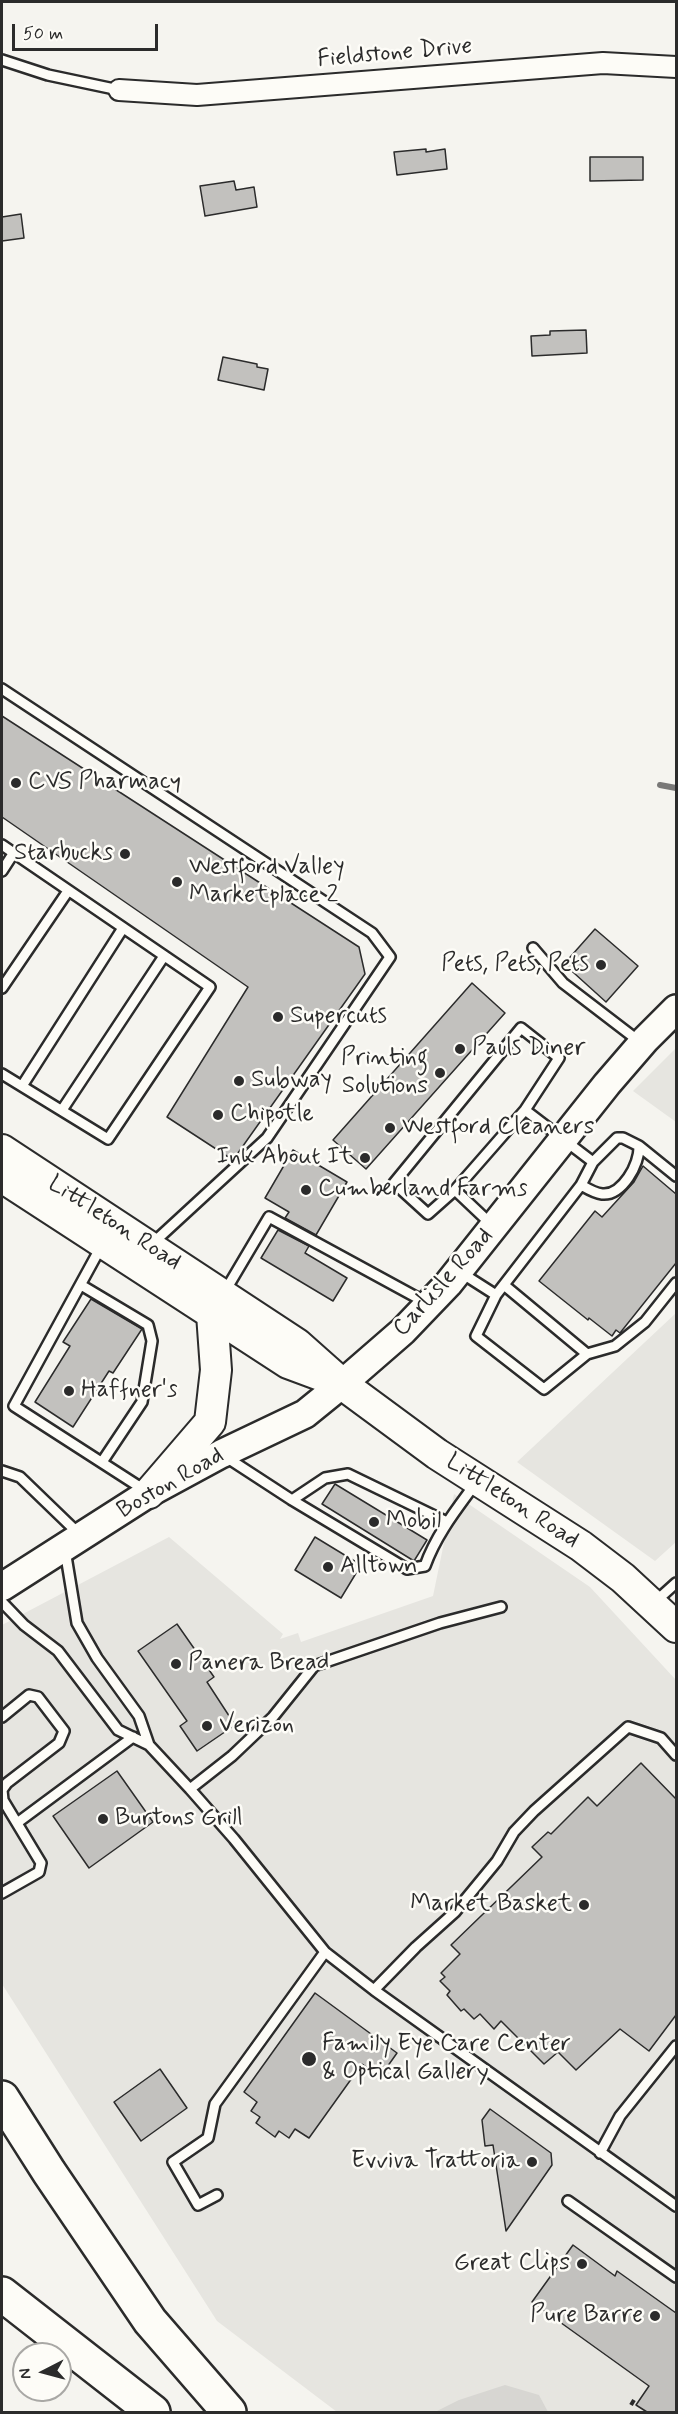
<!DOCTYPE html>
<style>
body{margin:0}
#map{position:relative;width:678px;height:2414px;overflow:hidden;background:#f5f4ef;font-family:Mynerve,sans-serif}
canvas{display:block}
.frame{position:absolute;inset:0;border:3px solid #2b2b2b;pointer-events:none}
.north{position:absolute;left:12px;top:2342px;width:60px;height:60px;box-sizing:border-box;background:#fdfcf7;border:2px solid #a9a8a5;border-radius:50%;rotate:264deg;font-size:16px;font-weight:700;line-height:24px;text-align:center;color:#2b2b2b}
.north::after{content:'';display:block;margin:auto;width:21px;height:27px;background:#2b2b2b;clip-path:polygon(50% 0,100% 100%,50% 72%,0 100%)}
.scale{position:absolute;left:12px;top:24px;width:146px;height:27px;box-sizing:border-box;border:3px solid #2b2b2b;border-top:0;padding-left:8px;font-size:18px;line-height:21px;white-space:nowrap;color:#2b2b2b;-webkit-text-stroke:4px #fdfcf7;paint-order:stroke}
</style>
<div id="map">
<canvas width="678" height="2414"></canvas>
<div class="frame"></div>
<div class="north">N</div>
<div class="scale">50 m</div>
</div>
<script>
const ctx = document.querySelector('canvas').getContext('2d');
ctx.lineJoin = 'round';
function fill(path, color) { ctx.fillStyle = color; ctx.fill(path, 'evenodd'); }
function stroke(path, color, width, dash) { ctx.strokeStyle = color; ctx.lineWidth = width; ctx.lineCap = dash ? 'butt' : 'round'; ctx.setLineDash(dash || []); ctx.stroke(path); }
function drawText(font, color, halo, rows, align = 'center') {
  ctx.font = font + ' Mynerve,sans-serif'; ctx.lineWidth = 5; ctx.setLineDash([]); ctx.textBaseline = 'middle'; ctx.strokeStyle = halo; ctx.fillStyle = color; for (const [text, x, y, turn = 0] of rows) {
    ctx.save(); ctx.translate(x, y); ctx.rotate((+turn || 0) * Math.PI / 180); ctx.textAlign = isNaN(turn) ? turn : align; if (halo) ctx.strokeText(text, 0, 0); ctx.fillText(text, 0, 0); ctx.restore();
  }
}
fill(new Path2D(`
 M 676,1048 L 676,1122 L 633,1091 Z
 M 676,1313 L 676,1542 L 655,1561 L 517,1462 Z
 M 454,1494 L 590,1587 L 676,1680 L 676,2412 L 337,2412 L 217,2321 L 2,1984 L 2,1625 L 169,1537 L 283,1634 L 280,1639 L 298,1633 L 301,1642 L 433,1596 Z`), '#e6e5e0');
fill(new Path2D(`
 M 505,2385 L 539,2395 L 548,2412 L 435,2412 L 459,2400 Z`), '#d7d6d2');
stroke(new Path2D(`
 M 660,785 L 676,788`), '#797877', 6);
const building = new Path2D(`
 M 426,149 L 426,152 L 445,149 L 447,169 L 397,175 L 394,152 Z
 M 590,157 L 643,157 L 643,180 L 590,181 Z
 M 234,181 L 236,190 L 254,187 L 257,207 L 205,216 L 200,186 Z
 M 21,214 L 24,238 L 2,241 L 2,217 Z
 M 586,330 L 587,353 L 532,356 L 531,336 L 550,335 L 550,331 Z
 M 223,357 L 257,364 L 257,367 L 268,369 L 264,390 L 218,380 Z
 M 2,716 L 359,947 L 365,974 L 233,1160 L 167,1117 L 248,987 L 2,817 Z
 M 595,929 L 638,966 L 606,1002 L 564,964 Z
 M 472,983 L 505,1013 L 366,1169 L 333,1140 Z
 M 293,1150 L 347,1182 L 316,1235 L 285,1218 L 289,1212 L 265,1198 Z
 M 643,1166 L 676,1194 L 676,1263 L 620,1333 L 616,1330 L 612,1336 L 589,1318 L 588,1320 L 539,1281 L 595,1211 L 602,1217 L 634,1182 Z
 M 278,1230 L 309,1246 L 305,1253 L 347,1278 L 333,1301 L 261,1258 Z
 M 91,1299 L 142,1329 L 113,1373 L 109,1371 L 73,1427 L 35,1402 L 70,1346 L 63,1342 Z
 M 335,1484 L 427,1540 L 414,1561 L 322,1504 Z
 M 315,1537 L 361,1565 L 341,1598 L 295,1570 Z
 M 177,1624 L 214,1677 L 207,1682 L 235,1725 L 197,1751 L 180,1726 L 187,1721 L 138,1651 Z
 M 641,1763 L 676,1799 L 676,2015 L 649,2051 L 620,2029 L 576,2070 L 558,2052 L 544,2064 L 501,2021 L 494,2029 L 480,2014 L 474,2019 L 464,2009 L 461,2011 L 447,1995 L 450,1991 L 440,1981 L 445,1977 L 441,1973 L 460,1954 L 451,1945 L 542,1857 L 532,1847 L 548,1832 L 551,1834 L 588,1797 L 597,1806 Z
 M 117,1771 L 153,1822 L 89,1868 L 53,1816 Z
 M 315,1993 L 397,2053 L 380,2077 L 362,2064 L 309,2138 L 295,2129 L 289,2138 L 279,2131 L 275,2137 L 256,2123 L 260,2117 L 251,2111 L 257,2102 L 244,2092 Z
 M 160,2069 L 187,2108 L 141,2141 L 114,2102 Z
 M 490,2109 L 551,2153 L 552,2165 L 506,2231 L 493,2145 L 485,2146 L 482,2120 Z
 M 573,2245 L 615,2276 L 617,2271 L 676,2313 L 676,2412 L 647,2412 L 636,2405 L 649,2386 L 532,2302 Z`);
fill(building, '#c2c1be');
stroke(building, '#2b2b2b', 1.5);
const lane = new Path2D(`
 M 2,60 L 48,75 L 119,90
 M 2,689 L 372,933 L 390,957 L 267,1138 L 153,1243
 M 2,845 L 210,987 L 108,1139 L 2,1074
 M 2,871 L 13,854
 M 533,948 L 563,983 L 640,1042
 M 2,988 L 68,891
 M 22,1086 L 123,928
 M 62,1110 L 164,956
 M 639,1146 L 676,1176
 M 581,1185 C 588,1189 594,1193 602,1194 C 622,1196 640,1164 639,1146 L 623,1138 L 617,1138 L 593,1162
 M 455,1190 L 525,1110
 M 102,1245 L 14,1406 L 146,1491
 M 460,1272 L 496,1295 L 581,1185 L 593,1162 L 525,1110 L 559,1058 L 521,1028 L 394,1183 L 428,1214 L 455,1190 L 493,1226
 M 81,1285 L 148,1325 L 152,1341 L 142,1402 L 102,1462
 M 224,1293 L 269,1217 L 427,1303
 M 496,1295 L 476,1336 L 544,1389 L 587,1354 L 504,1285
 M 587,1354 L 615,1346 L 645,1322 L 676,1283
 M 226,1457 L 292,1500 L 407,1569 L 425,1566 C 436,1535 456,1510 475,1484
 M 2,1471 L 20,1477 L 79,1534
 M 292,1500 L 325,1478 L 348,1474 L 447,1522
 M 65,1550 L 77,1623 L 97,1658 L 139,1716 L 149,1745
 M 656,1601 L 676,1583
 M 2,1602 L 24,1625 L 58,1651 L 118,1730 L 149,1745 L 190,1789 L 234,1839 L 325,1952 L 374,1990 L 676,2206
 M 2,1717 L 29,1695 L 38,1697 L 64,1731 L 59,1743 L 7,1783 L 2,1790 L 3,1800 L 41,1863 L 39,1872 L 2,1893
 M 190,1789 L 232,1756 L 273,1717 L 314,1666 L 440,1623 L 501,1607
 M 17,1823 L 133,1737
 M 374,1990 L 416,1947 L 455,1912 L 497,1861 L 514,1832 L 534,1811 L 628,1727 L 661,1738 L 676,1755
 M 600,2153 L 620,2116 L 676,2046
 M 217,2195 L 198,2205 L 173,2162 L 208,2138 L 215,2104 L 325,1952
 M 568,2201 L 676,2277`);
const street = new Path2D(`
 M 119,90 L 197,95 L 603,63 L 676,67`);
const secondary = new Path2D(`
 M 2,1587 L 149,1493 L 221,1454 L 305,1414 L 342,1384 L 403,1331 L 448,1284 L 607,1084 L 645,1040 L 676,1009`);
const primary = new Path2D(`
 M 2,1150 L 297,1344 L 342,1384 L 437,1454 L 581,1546 L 623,1578 L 676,1627
 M 2,1177 L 288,1363 L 323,1376
 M 149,1493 L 210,1422 L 216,1370 L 212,1314`);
const highway = new Path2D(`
 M 2,2098 L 49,2172 L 150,2321 L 229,2412
 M 2,2294 L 153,2412`);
stroke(lane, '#2b2b2b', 14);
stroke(street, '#2b2b2b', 24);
stroke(secondary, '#2b2b2b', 32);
stroke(primary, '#2b2b2b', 34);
stroke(highway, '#2b2b2b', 38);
stroke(new Path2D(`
 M 631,2405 L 634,2400`), '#2b2b2b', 4, [6, 4.5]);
stroke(lane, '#fdfcf7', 9);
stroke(street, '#fdfcf7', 20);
stroke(secondary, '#fdfcf7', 27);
stroke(primary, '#fdfcf7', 30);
stroke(highway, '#fdfcf7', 33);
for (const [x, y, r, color] of [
 [16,783,6,"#2b2b2b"],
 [125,854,6,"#2b2b2b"],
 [177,882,6,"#2b2b2b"],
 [601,965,6,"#2b2b2b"],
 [278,1017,6,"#2b2b2b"],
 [460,1049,6,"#2b2b2b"],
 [440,1073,6,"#2b2b2b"],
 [239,1081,6,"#2b2b2b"],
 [218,1115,6,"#2b2b2b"],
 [390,1128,6,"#2b2b2b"],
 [365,1158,6,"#2b2b2b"],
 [306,1190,6,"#2b2b2b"],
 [69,1391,6,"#2b2b2b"],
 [374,1522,6,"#2b2b2b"],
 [328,1567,6,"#2b2b2b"],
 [176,1664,6,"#2b2b2b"],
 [207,1726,6,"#2b2b2b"],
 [103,1819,6,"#2b2b2b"],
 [584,1905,6,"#2b2b2b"],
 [309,2059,8,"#2b2b2b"],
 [532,2162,6,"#2b2b2b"],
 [582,2264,6,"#2b2b2b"],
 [655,2316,6,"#2b2b2b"]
]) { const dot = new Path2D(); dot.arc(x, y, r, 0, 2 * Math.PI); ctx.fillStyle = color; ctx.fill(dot); stroke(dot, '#fdfcf7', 2); }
drawText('24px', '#2b2b2b', '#fdfcf7', [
 ["Fieldstone Drive",395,54,-5],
 ["Littleton Road",114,1224,33],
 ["Carlisle Road",444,1283,-48],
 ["Boston Road",171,1484,-30],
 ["Littleton Road",512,1502,33]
]);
drawText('24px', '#2b2b2b', '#fdfcf7', [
 ["CVS Pharmacy",28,783],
 ["Starbucks",113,854,"right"],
 ["Westford Valley",189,868],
 ["Marketplace 2",189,896],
 ["Pets, Pets, Pets",589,965,"right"],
 ["Supercuts",290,1017],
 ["Pauls Diner",472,1049],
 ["Printing",428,1059,"right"],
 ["Solutions",428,1087,"right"],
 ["Subway",251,1081],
 ["Chipotle",230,1115],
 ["Westford Cleaners",402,1128],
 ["Ink About It",353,1158,"right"],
 ["Cumberland Farms",318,1190],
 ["Haffner's",81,1391],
 ["Mobil",386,1522],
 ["Alltown",340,1567],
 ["Panera Bread",188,1664],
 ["Verizon",219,1726],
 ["Burtons Grill",115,1819],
 ["Market Basket",572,1905,"right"],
 ["Family Eye Care Center",322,2045],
 ["& Optical Gallery",322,2073],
 ["Evviva Trattoria",520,2162,"right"],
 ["Great Clips",570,2264,"right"],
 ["Pure Barre",643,2316,"right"]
], 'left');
</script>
